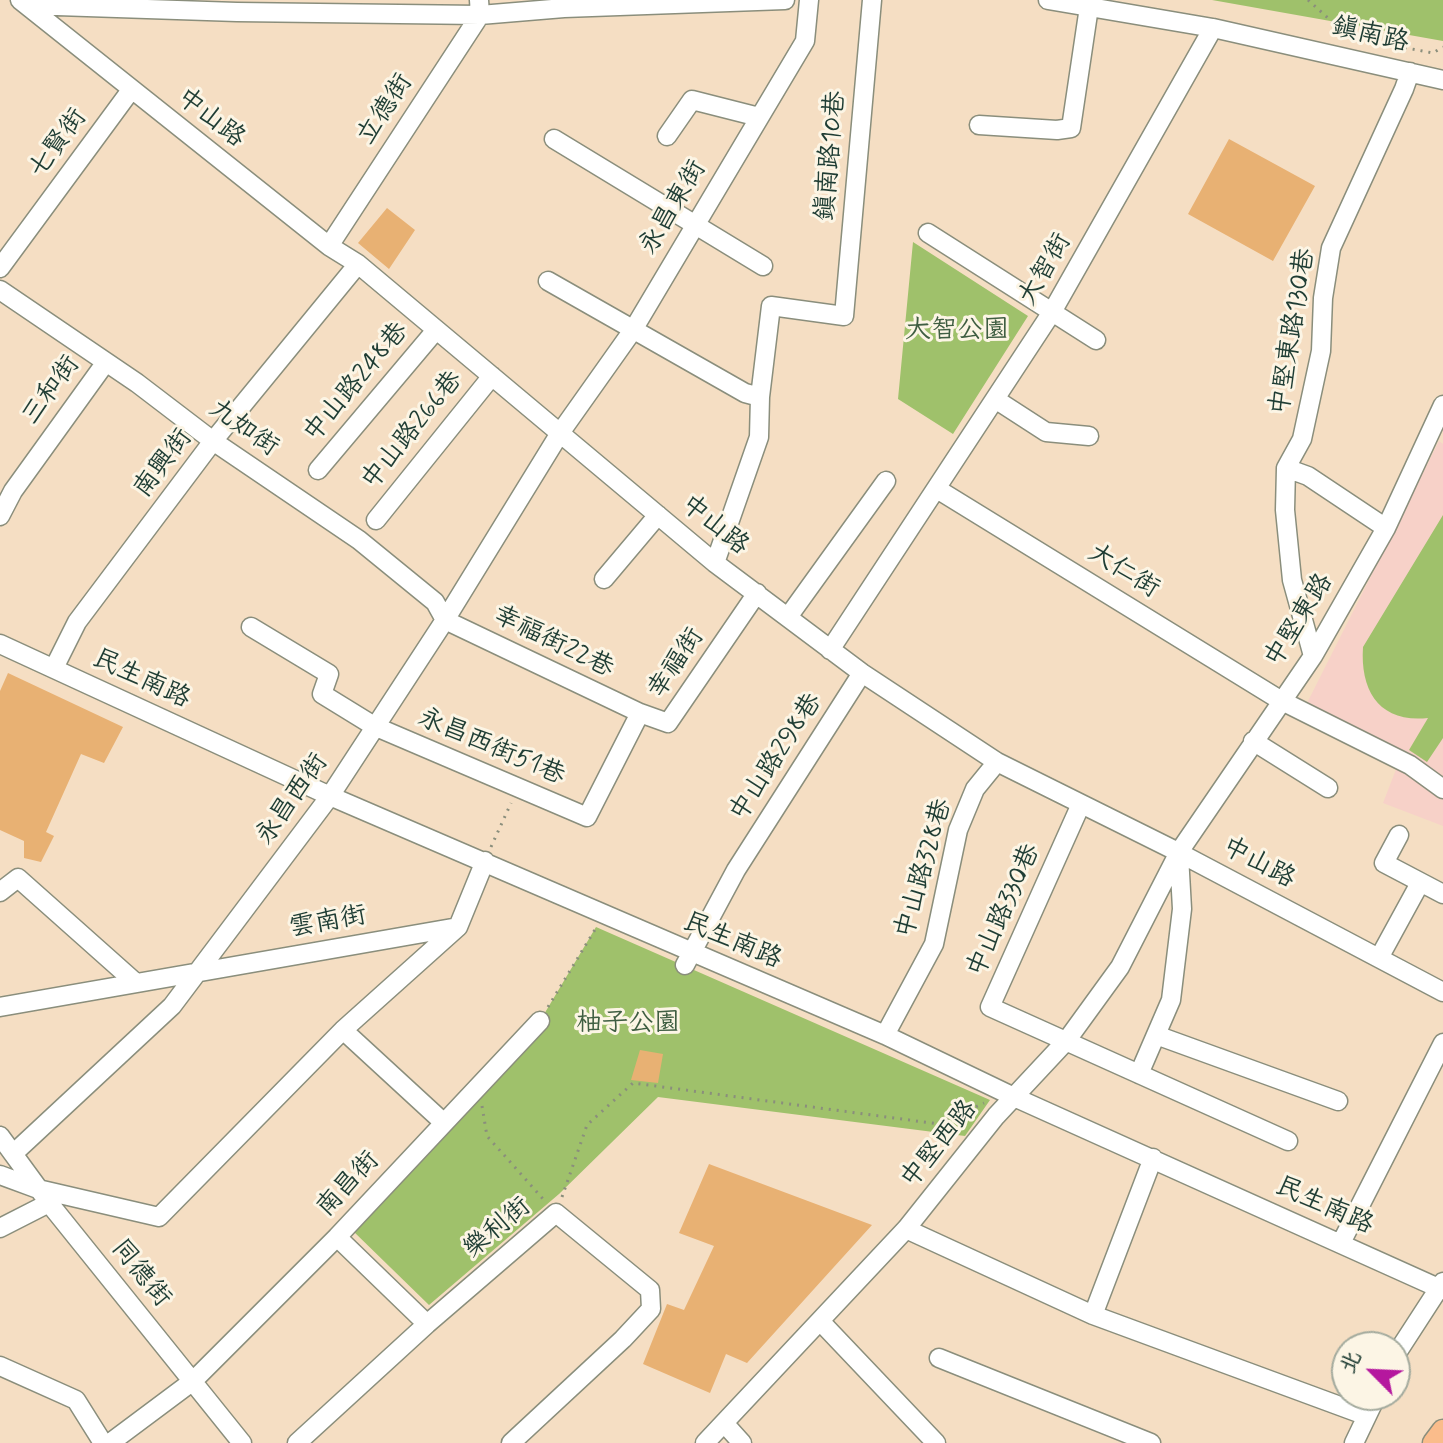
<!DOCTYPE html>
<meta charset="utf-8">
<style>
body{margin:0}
#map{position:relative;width:1443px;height:1443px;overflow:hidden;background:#f5dec3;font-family:Mynerve,"LXGW WenKai TC",sans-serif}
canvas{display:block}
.north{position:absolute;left:1331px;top:1331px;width:80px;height:80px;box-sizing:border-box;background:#fcf5e5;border:2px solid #a4ab9e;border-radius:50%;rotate:294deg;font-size:22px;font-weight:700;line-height:32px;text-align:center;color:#1f3d34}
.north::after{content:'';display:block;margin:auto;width:28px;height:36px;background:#b5179e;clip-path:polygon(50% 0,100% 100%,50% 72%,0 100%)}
</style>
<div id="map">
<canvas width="1443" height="1443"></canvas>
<div class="north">北</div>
</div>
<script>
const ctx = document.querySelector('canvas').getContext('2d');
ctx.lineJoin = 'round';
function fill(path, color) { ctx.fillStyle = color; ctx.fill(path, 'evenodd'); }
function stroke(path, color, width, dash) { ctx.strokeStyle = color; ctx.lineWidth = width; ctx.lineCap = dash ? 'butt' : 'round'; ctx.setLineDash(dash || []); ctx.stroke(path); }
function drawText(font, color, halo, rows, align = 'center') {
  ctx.font = font + ' Mynerve,"LXGW WenKai TC",sans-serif'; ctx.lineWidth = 6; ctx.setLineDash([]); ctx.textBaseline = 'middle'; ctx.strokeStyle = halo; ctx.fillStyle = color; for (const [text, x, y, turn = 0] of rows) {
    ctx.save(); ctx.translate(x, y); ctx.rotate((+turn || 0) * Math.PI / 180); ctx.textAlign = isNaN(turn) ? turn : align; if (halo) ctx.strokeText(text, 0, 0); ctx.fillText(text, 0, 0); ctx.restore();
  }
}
fill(new Path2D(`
 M 1439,441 L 1443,444 L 1443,826 L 1383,803 L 1402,754 L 1307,703 Z`), '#f7d1c8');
fill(new Path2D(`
 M 1212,0 L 1443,0 L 1443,41 Z
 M 913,242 L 1028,316 L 953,434 L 898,399 Z
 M 1443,515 L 1443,738 L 1427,762 L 1409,750 L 1428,718 C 1380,723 1360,692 1363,647 Z
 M 596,927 L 990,1100 L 965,1136 L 658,1097 L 559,1194 L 429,1305 L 352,1230 L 540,1021 Z`), '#9fc16b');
fill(new Path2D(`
 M 1229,139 L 1315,186 L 1273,261 L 1188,214 Z
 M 387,208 L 415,230 L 389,269 L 358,243 Z
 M 8,673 L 123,727 L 104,763 L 81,754 L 46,832 L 54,836 L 41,862 L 24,858 L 24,841 L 0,830 L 0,691 Z
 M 640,1050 L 663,1054 L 658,1083 L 631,1080 Z
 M 709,1164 L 872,1225 L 747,1363 L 726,1354 L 710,1393 L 643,1364 L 667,1304 L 684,1310 L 714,1246 L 679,1233 Z`), '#e8b173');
const minor = new Path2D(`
 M 20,0 L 329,246 L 358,264 L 715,563 L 862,673 L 997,762 L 1172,849 L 1443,992
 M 1048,0 L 1213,28 L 1443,80
 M 27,5 L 237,12 L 480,15 L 564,8 L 785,0
 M 979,125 L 1057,130 L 1071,128 L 1089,7
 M 667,136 L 692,100 L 759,117
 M 554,139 L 763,266
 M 928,233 L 1096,340
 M 329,246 L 480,15 L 479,0
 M 0,268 L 131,90
 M 548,281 L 745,393 L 760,397
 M 0,290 L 137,383 L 213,441 L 359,540 L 435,602 L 445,620 L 640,713
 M 995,399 L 1046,432 L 1089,436
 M 1286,468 L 1308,476 L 1386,528
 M 318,470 L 436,330
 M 937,489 L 1280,700 L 1410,765 L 1443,789
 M 0,516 L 13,491 L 106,362
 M 376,520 L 492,376
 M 715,563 L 759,437 L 760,397 L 771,306 L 844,316 L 872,0
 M 604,579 L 658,515
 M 788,617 L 886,481
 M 251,627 L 329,674 L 322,694 L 374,726 L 587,817 L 640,713 L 668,723 L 757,593
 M 0,644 L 330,796 L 885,1035 L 1014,1097 L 1443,1290
 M 830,650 L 1052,312 L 1213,28
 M 1313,656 L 1292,580 L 1285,510 L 1286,468 L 1302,439 L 1321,351 L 1323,298 L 1331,248 L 1404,89 L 1410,72
 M 54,668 L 77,622 L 213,441 L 358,264
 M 1253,741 L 1328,788
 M 1081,804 L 990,1007 L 1288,1141
 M 1399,835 L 1384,863 L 1443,894
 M 0,892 L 18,878 L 136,983
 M 1379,958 L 1420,883
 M 685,965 L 736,870 L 862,673
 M 0,1007 L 458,927
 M 343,1030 L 443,1122
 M 885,1035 L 934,944 L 958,830 L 975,789 L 997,762
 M 1156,1035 L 1338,1101
 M 1139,1074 L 1171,1000 L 1182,909 L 1179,855
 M 0,1136 L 49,1203 L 242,1443
 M 14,1153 L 172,1006 L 330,796 L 445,620 L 560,433 L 633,330 L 805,41 L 809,0
 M 0,1175 L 38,1189 L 159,1217 L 343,1030 L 458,927 L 485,861
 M 0,1228 L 49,1203
 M 906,1229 L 1093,1315 L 1367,1416
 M 337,1237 L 427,1324
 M 1341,1243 L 1443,1043
 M 1093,1315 L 1153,1158
 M 820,1321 L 936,1443
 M 1395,1356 L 1443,1282
 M 939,1358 L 1151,1443
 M 0,1366 L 76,1400 L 103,1443
 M 724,1423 L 742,1443
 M 110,1443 L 193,1381 L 337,1237 L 540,1021
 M 297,1443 L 427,1324 L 556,1213 L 650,1290 L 651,1309 L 623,1339 L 511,1443
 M 705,1443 L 906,1229 L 996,1116 L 1067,1040 L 1120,967 L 1179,852 L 1313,656 L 1386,528 L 1443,405
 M 1354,1443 L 1377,1395`);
const major = new Path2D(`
 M 1434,1443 L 1443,1431`);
stroke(minor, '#8a8e7c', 21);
stroke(major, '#8a8e7c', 25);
stroke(new Path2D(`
 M 1308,0 L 1349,37 L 1433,53 L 1443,47
 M 491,847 L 511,803
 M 548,1007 L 596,928
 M 482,1106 L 487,1136 L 544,1200
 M 562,1197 L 587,1125 L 633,1083 L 939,1124 L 984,1103`), '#8a8e7c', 3, [2, 6]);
stroke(minor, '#fff', 18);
stroke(major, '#fabc8b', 22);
drawText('26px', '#1f3d34', '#fcf5e5', [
 ["鎮南路",1370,36,13],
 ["立德街",386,110,-57],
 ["中山路",210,119,38],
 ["七賢街",59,144,-54],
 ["鎮南路10巷",832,156,-85],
 ["永昌東街",674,208,-59],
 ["大智街",1046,270,-60],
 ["中堅東路130巷",1294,332,-81],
 ["中山路248巷",357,383,-50],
 ["三和街",52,391,-54],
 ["九如街",243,429,35],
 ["中山路266巷",413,431,-51],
 ["南興街",164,464,-53],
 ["中山路",714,526,39],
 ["大仁街",1123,572,32],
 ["中堅東路",1300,621,-58],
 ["幸福街22巷",553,643,26],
 ["幸福街",677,664,-56],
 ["民生南路",141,680,25],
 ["永昌西街51巷",491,748,23],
 ["中山路298巷",777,758,-57],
 ["永昌西街",293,800,-55],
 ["中山路",1258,864,28],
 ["中山路328巷",925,869,-74],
 ["中山路330巷",1005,911,-66],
 ["雲南街",328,923,-10],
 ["民生南路",732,942,23],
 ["中堅西路",940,1145,-51],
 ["南昌街",349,1185,-47],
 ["民生南路",1324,1207,24],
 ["樂利街",498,1229,-40],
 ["同德街",140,1274,51]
]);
drawText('26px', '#3f5e42', '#fcf5e5', [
 ["大智公園",957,332],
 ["柚子公園",628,1025]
]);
</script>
